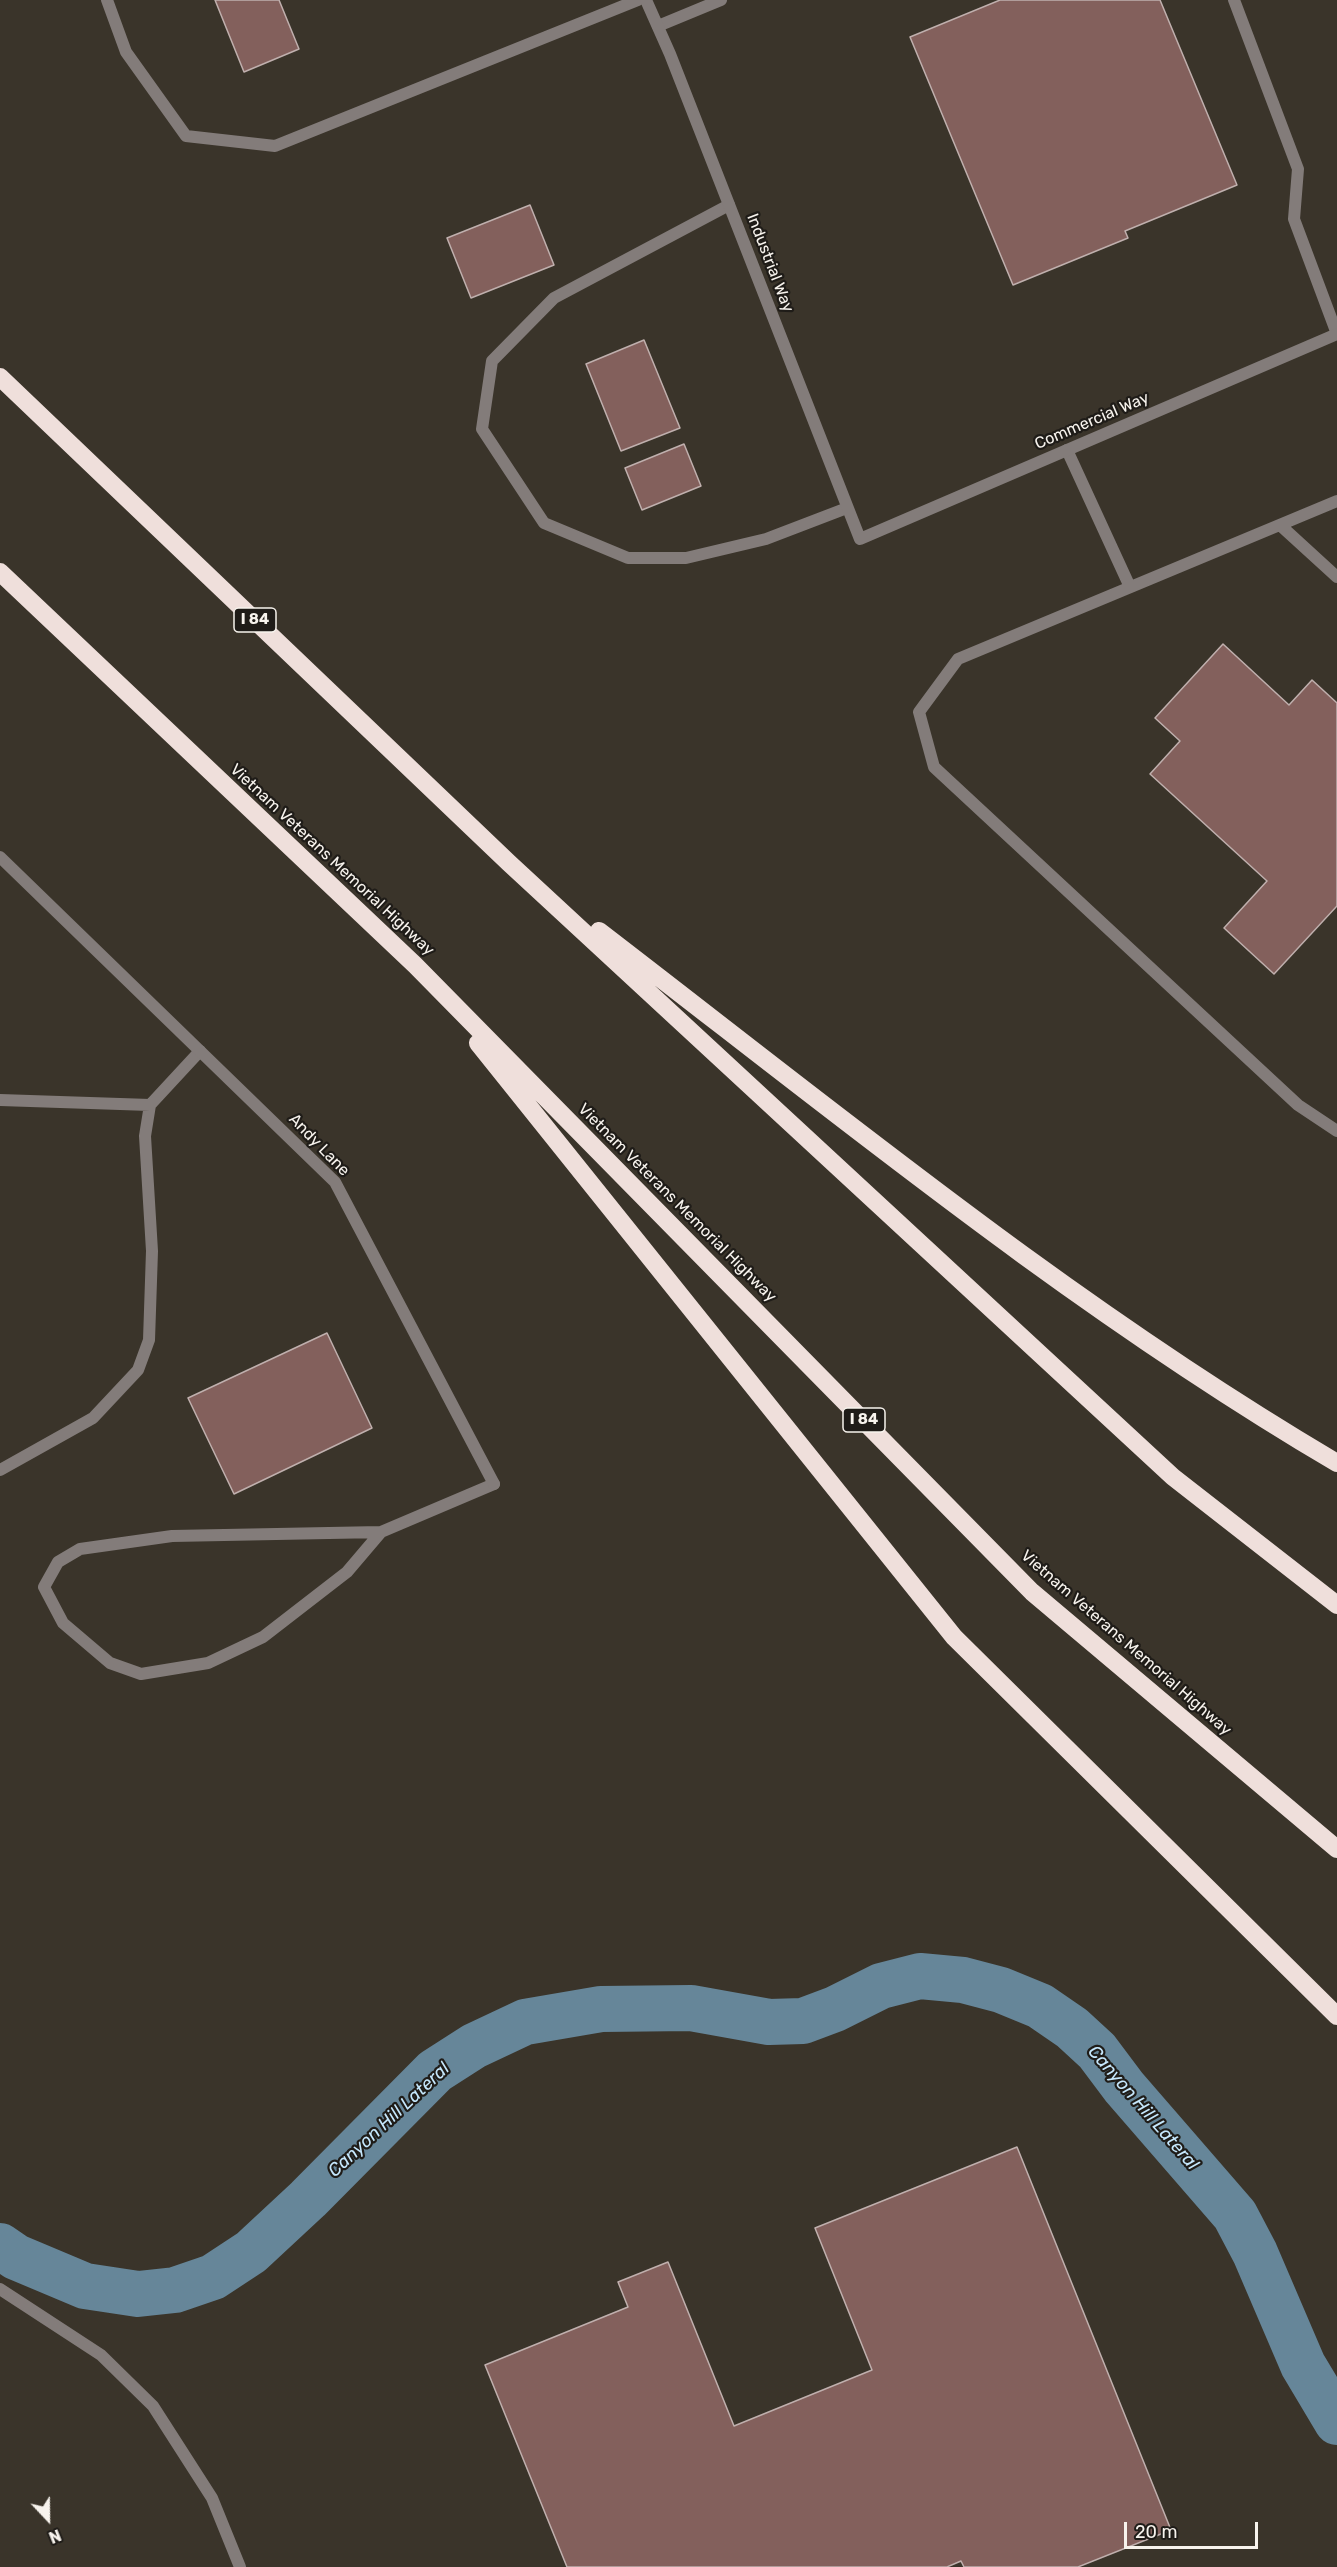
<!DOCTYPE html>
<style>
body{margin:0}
#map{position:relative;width:1337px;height:2567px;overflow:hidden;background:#3a342a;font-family:Rubik,sans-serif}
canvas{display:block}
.north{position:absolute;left:18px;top:2489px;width:60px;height:60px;-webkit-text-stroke:4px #1f1c18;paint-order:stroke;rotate:158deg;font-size:16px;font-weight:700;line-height:24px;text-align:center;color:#f7f3ed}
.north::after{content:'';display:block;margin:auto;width:21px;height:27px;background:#f7f3ed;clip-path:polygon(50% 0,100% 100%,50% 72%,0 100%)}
.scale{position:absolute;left:1124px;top:2522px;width:134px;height:27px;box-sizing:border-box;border:3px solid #f7f3ed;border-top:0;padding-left:8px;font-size:18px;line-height:21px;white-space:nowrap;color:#f7f3ed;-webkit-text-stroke:4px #1f1c18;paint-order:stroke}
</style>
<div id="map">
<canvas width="1337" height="2567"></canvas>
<div class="north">N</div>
<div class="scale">20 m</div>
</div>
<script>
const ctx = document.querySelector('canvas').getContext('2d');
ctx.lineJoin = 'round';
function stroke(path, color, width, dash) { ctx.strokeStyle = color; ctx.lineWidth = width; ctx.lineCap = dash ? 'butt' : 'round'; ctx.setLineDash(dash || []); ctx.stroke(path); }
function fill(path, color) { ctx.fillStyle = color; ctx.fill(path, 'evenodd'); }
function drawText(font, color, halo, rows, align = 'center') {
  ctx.font = font + ' Rubik,sans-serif'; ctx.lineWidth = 4.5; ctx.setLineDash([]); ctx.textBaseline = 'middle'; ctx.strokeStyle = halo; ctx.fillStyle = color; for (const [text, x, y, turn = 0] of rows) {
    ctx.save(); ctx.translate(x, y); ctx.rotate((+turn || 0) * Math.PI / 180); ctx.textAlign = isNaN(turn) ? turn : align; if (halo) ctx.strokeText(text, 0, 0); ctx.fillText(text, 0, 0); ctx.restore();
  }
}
stroke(new Path2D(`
 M 0,2246 L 16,2257 L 85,2286 L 138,2294 L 175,2290 L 213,2277 L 251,2252 L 308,2199 L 435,2071 L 474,2046 L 525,2022 L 601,2009 L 691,2008 L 769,2022 L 803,2021 L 835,2009 L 881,1986 L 920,1976 L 963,1980 L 1001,1990 L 1040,2006 L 1072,2028 L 1097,2051 L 1124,2087 L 1235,2215 L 1255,2253 L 1303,2365 L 1337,2422`), '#668699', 46);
const building = new Path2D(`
 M 215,0 L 279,0 L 299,49 L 244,72 Z
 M 1000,0 L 1160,0 L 1237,185 L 1125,231 L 1128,238 L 1013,285 L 910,37 Z
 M 530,205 L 554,265 L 471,298 L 447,238 Z
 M 644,340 L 680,428 L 621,451 L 586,364 Z
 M 684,444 L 701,486 L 642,510 L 625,468 Z
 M 1223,644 L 1289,705 L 1312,680 L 1337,703 L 1337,906 L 1274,974 L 1224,928 L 1267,881 L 1150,774 L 1180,741 L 1155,718 Z
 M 327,1333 L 372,1428 L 234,1494 L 188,1398 Z
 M 1017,2147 L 1171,2530 L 1078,2567 L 964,2567 L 961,2561 L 947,2567 L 567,2567 L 485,2365 L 628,2307 L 618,2282 L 668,2262 L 734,2426 L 872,2370 L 815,2228 Z`);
fill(building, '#83605c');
stroke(building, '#c0b0ae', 1.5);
stroke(new Path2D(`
 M 107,0 L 126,52 L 186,136 L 275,146 L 638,0
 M 1234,0 L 1298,169 L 1294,219 L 1337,334
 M 658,26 L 721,0
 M 729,205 L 554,298 L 492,361 L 482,429 L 544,523 L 628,558 L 686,558 L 766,539 L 847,508
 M 1067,450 L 1130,587
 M 1337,501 L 958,659 L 919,712 L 934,767 L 1298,1105 L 1337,1131
 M 1280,525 L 1337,577
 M 0,1100 L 150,1105
 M 0,1470 L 93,1418 L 138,1370 L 149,1340 L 152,1251 L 145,1136 L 150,1105 L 200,1051
 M 381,1532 L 347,1572 L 263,1637 L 208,1663 L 141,1674 L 110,1663 L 63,1623 L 44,1587 L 58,1562 L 80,1549 L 172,1536 L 381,1532 L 494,1484
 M 0,2289 L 101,2355 L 153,2406 L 212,2498 L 240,2567`), '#837c7a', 12);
stroke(new Path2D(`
 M 646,0 L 670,54 L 860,539 L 1337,334
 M 0,857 L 335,1182 L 494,1484`), '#837c7a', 12);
stroke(new Path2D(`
 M 0,377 L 509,863 L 1173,1477 L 1337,1605
 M 0,572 L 415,965 L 1032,1592 L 1337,1849
 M 599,931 C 840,1116 1075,1309 1337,1463
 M 478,1043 L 954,1637 L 1337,2016`), '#efdfdb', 18);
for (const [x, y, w] of [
 [255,620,42],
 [864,1420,42]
]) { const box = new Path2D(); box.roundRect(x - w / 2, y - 12, w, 24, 4.5); ctx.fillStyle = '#1f1c18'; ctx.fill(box); stroke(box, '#f7f3ed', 1.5); }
drawText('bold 15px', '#f7f3ed', null, [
 ["I 84",255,620],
 ["I 84",864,1420]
]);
drawText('16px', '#f7f3ed', '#1f1c18', [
 ["Industrial Way",770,263,69],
 ["Commercial Way",1092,421,-23],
 ["Vietnam Veterans Memorial Highway",332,860,43],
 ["Andy Lane",319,1145,46],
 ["Vietnam Veterans Memorial Highway",677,1203,45],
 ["Vietnam Veterans Memorial Highway",1126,1643,41]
]);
drawText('italic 18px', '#c6e8fd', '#1f1c18', [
 ["Canyon Hill Lateral",1143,2108,49],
 ["Canyon Hill Lateral",389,2120,-43]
]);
</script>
